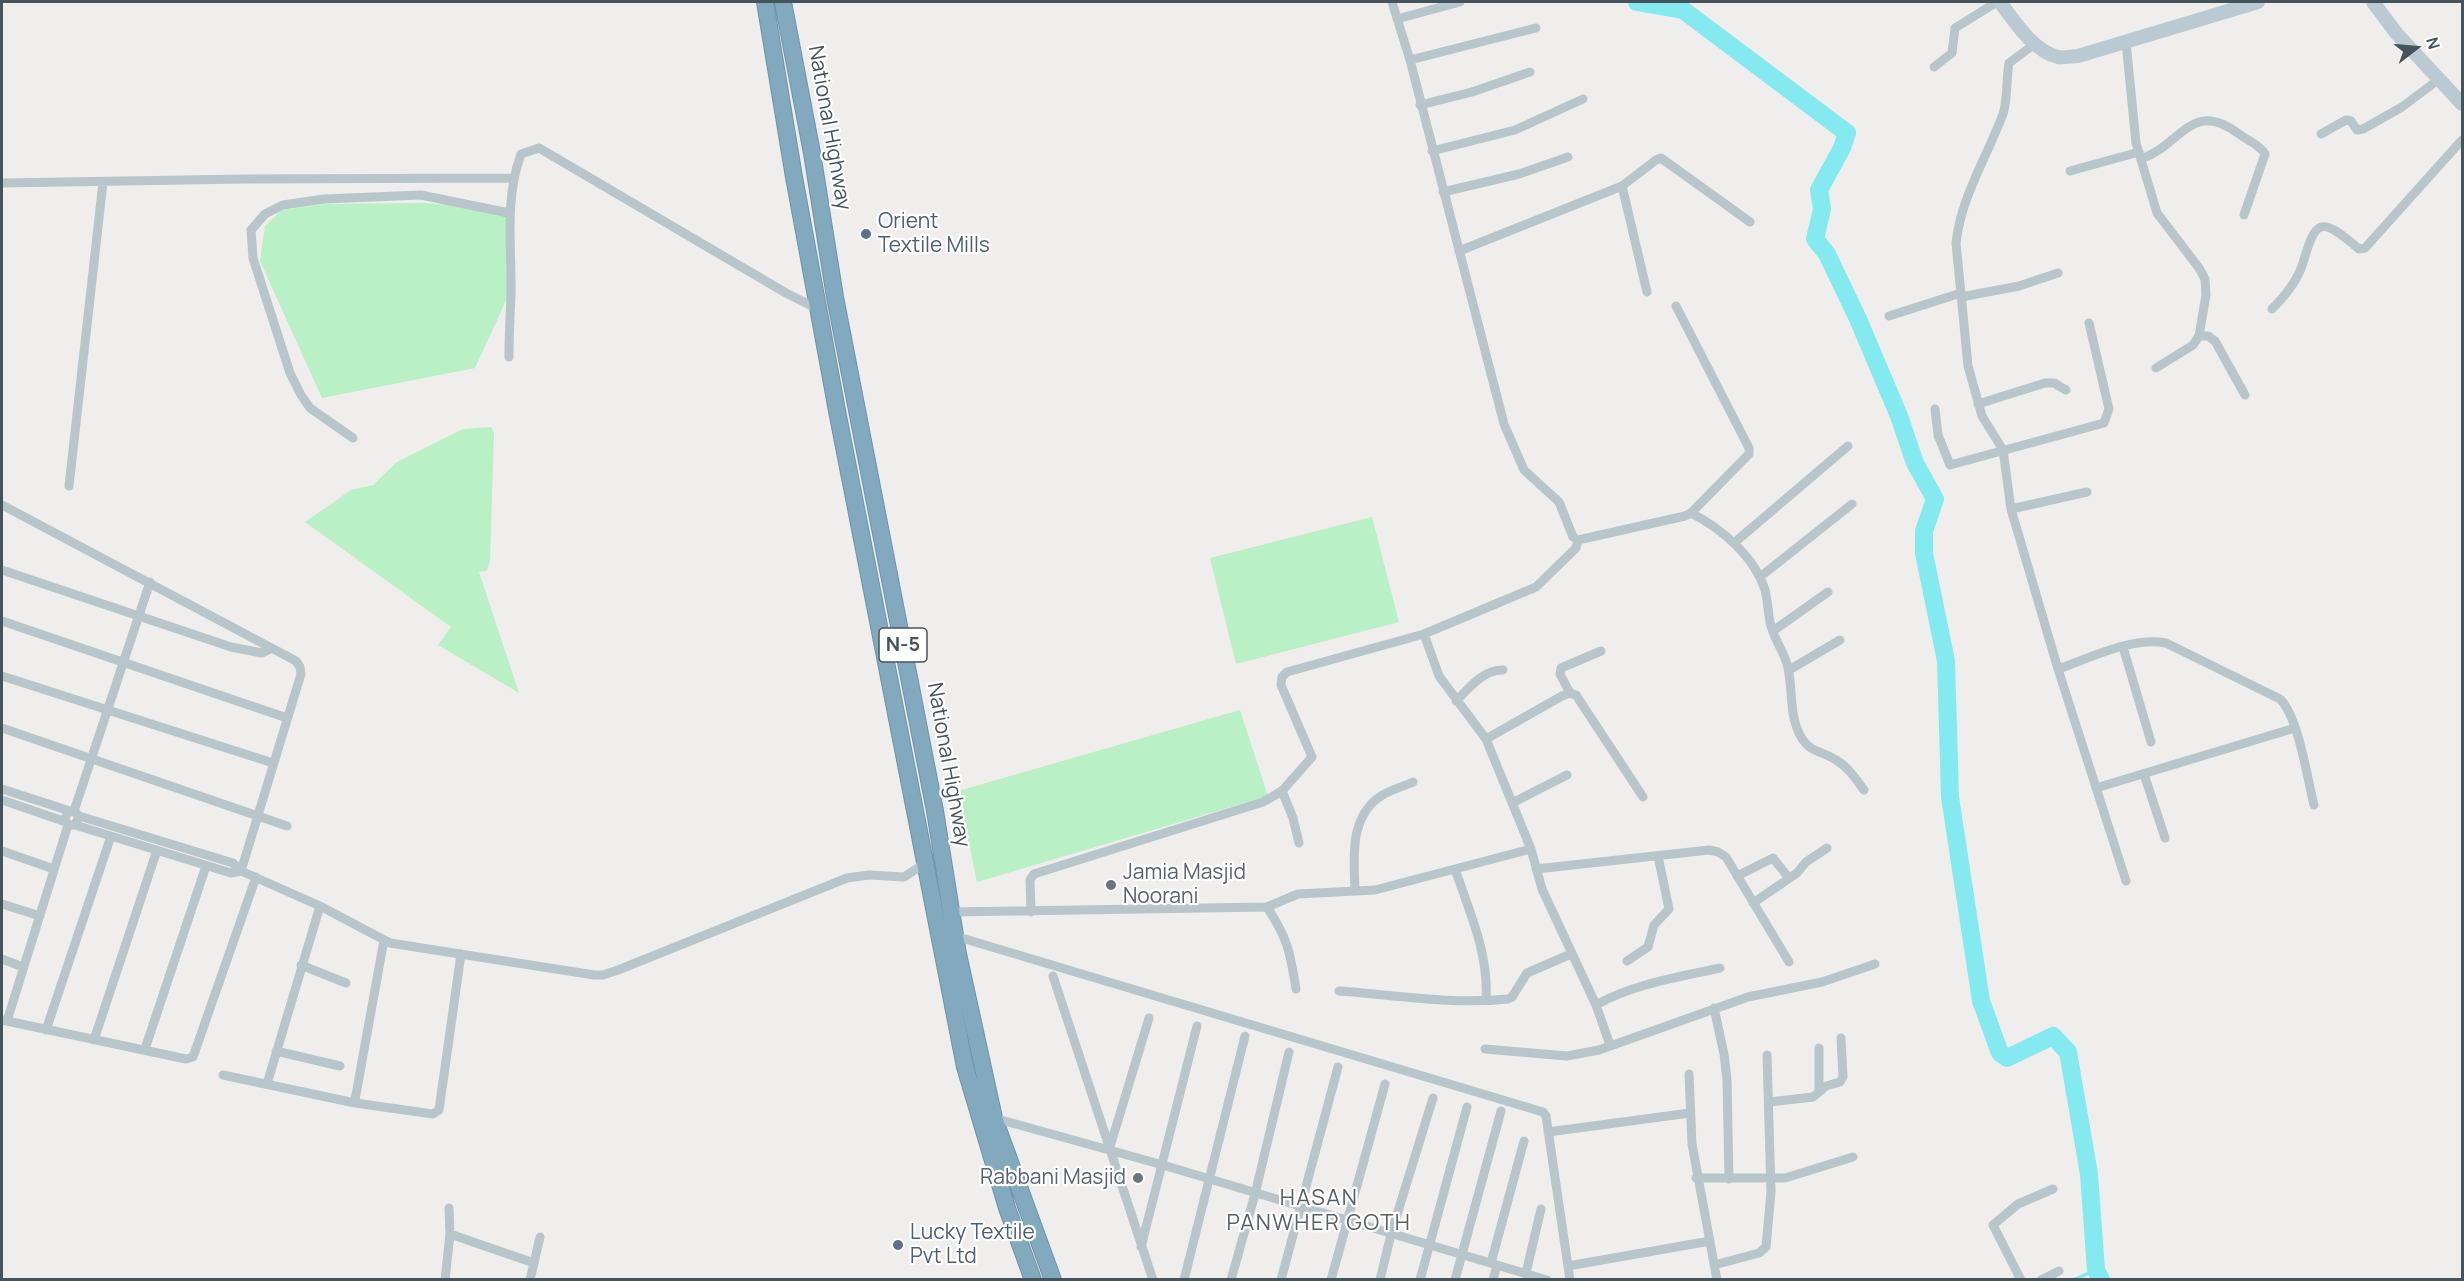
<!DOCTYPE html>
<style>
body{margin:0}
#map{position:relative;width:2464px;height:1281px;overflow:hidden;background:#f0eded;font-family:Manrope,sans-serif}
canvas{display:block}
.frame{position:absolute;inset:0;border:3px solid #45545b;pointer-events:none}
.north{position:absolute;left:2386px;top:18px;width:60px;height:60px;-webkit-text-stroke:4px #fff;paint-order:stroke;rotate:74deg;font-size:16px;font-weight:700;line-height:24px;text-align:center;color:#45545b}
.north::after{content:'';display:block;margin:auto;width:21px;height:27px;background:#45545b;clip-path:polygon(50% 0,100% 100%,50% 72%,0 100%)}
</style>
<div id="map">
<canvas width="2464" height="1281"></canvas>
<div class="frame"></div>
<div class="north">N</div>
</div>
<script>
const ctx = document.querySelector('canvas').getContext('2d');
ctx.lineJoin = 'round';
function fill(path, color) { ctx.fillStyle = color; ctx.fill(path, 'evenodd'); }
function stroke(path, color, width, dash) { ctx.strokeStyle = color; ctx.lineWidth = width; ctx.lineCap = dash ? 'butt' : 'round'; ctx.setLineDash(dash || []); ctx.stroke(path); }
function drawText(font, color, halo, rows, align = 'center') {
  ctx.font = font + ' Manrope,sans-serif'; ctx.lineWidth = 4.5; ctx.setLineDash([]); ctx.textBaseline = 'middle'; ctx.strokeStyle = halo; ctx.fillStyle = color; for (const [text, x, y, turn = 0] of rows) {
    ctx.save(); ctx.translate(x, y); ctx.rotate((+turn || 0) * Math.PI / 180); ctx.textAlign = isNaN(turn) ? turn : align; if (halo) ctx.strokeText(text, 0, 0); ctx.fillText(text, 0, 0); ctx.restore();
  }
}
fill(new Path2D(`
 M 424,203 L 508,209 L 509,294 L 475,368 L 322,398 L 260,261 L 265,226 L 282,210 L 325,204 Z
 M 491,427 L 494,433 L 490,560 L 487,571 L 479,572 L 519,693 L 438,645 L 451,627 L 305,522 L 351,490 L 373,485 L 397,462 L 463,429 Z
 M 1372,517 L 1399,622 L 1236,664 L 1210,558 Z
 M 1240,710 L 1268,796 L 977,882 L 958,791 Z`), '#b9f0c5');
stroke(new Path2D(`
 M 2073,1280 L 2096,1270`), '#84eaef', 3);
stroke(new Path2D(`
 M 1637,2 L 1683,10 L 1847,133 L 1842,148 L 1819,190 L 1822,209 L 1815,239 L 1827,254 L 1858,319 L 1899,416 L 1915,463 L 1935,499 L 1924,531 L 1924,553 L 1946,661 L 1950,797 L 1981,1001 L 2000,1053 L 2007,1058 L 2053,1036 L 2068,1052 L 2089,1174 L 2096,1270 L 2101,1280`), '#84eaef', 18);
const highway = new Path2D(`
 M 765,2 L 794,177 L 838,416 L 965,1067 L 1007,1208 L 1033,1280
 M 783,2 L 812,153 L 835,297 L 935,811 L 958,954 L 994,1118 L 1053,1280`);
stroke(highway, '#6e94aa', 18);
stroke(new Path2D(`
 M 1397,19 L 1460,2
 M 2126,42 L 2136,143 L 2157,213 L 2199,268 L 2205,279 L 2206,295 L 2199,336 L 2193,345 L 2156,368
 M 2036,43 L 2009,63 C 2006,80 2008,98 2003,114 C 1987,157 1961,197 1956,243 L 1968,366 L 1982,416 L 2003,450 L 2011,509 L 2058,669 L 2126,881
 M 1410,60 L 1536,28
 M 1934,67 L 1952,53 L 1955,28 L 1997,2
 M 1420,105 L 1472,92 L 1530,72
 M 2321,134 L 2346,120 L 2351,121 L 2357,130 L 2363,129 L 2402,107 L 2438,80
 M 1432,151 L 1515,130 L 1583,99
 M 2141,159 C 2182,145 2191,98 2239,134 C 2248,141 2259,144 2265,154 L 2244,215
 M 2070,171 L 2139,152
 M 2,183 L 245,179 L 513,178
 M 1622,186 L 1647,292
 M 1443,192 L 1519,174 L 1568,157
 M 1459,251 L 1622,186 L 1656,160 L 1661,158 L 1750,222
 M 1961,297 L 2019,286 L 2058,273
 M 2272,309 C 2285,296 2296,283 2302,266 C 2316,219 2319,215 2359,249 L 2365,248 L 2462,140
 M 1889,316 L 1961,293
 M 2199,336 L 2208,336 L 2215,341 L 2245,395
 M 509,357 C 509,336 510,316 511,296 C 512,247 504,201 521,154 L 539,148 L 786,293 L 818,309
 M 1978,404 L 2045,383 L 2054,383 L 2066,390
 M 1935,409 L 1938,435 L 1950,465 L 2104,423 L 2109,409 L 2089,323
 M 353,438 L 310,408 L 301,395 L 290,373 L 253,258 L 251,230 L 265,214 L 283,205 L 324,199 L 421,195 L 509,213
 M 69,486 L 103,182
 M 2,505 L 296,661 L 300,667 L 301,674 L 241,871
 M 2011,509 L 2087,492
 M 1691,513 C 1721,528 1755,557 1765,590 C 1768,602 1768,615 1771,626 C 1775,641 1785,653 1788,668 C 1793,691 1789,714 1800,735 C 1809,753 1821,750 1836,760 C 1848,767 1856,779 1864,790
 M 1578,540 L 1685,516 L 1691,513 L 1749,454 L 1749,448 L 1676,306
 M 1734,543 L 1848,446
 M 2,570 L 231,647 L 262,653 L 272,648
 M 1760,577 L 1852,504
 M 2,621 L 287,718
 M 1773,631 L 1828,592
 M 1424,634 L 1439,676 L 1486,739 L 1531,849 L 1542,889 L 1596,1005 L 1610,1045
 M 2123,647 L 2151,742
 M 2058,669 C 2090,658 2133,636 2166,643 L 2280,699 C 2299,718 2307,778 2314,805
 M 1789,670 L 1840,640
 M 2,676 L 273,763
 M 1570,693 L 1560,674 L 1561,668 L 1601,651
 M 1456,701 C 1469,688 1484,669 1503,670
 M 2,728 L 287,826
 M 1486,739 L 1562,696 L 1570,693 L 1576,695 L 1643,797
 M 2144,774 L 2165,838
 M 2096,788 L 2295,728
 M 2,789 L 70,811
 M 1282,791 L 1293,818 L 1299,843
 M 2,800 L 66,822
 M 1512,803 L 1567,775
 M 74,811 L 150,582
 M 79,816 L 75,825 L 68,825 L 65,819 L 67,813 L 74,811 L 79,816 L 233,863 L 241,871 L 320,906 L 390,943 L 594,975 L 603,975 L 618,970 L 847,878 L 869,875 L 904,877 L 927,862
 M 75,825 L 231,873 L 241,871
 M 2,851 L 54,869
 M 1455,869 C 1469,911 1489,954 1486,999
 M 1536,869 L 1709,850 L 1718,852 L 1726,857 L 1789,962
 M 1737,876 L 1773,858 L 1789,878
 M 1355,891 C 1354,860 1349,820 1378,798 C 1387,791 1402,787 1413,782
 M 1753,903 L 1797,873 L 1806,862 L 1827,848
 M 2,904 L 40,916
 M 1267,907 C 1288,939 1290,952 1296,989
 M 951,912 L 1267,907 L 1298,894 L 1375,890 L 1531,849
 M 1031,912 L 1030,880 L 1034,874 L 1263,802 L 1282,791 L 1312,757 L 1281,685 L 1282,677 L 1287,672 L 1424,634 L 1536,587 L 1576,548 L 1578,540 L 1573,537 L 1559,502 L 1524,470 L 1504,424 L 1410,60 L 1392,2
 M 955,936 L 1543,1112 L 1546,1116 L 1570,1280
 M 2,959 L 23,967
 M 1627,961 L 1648,947 L 1654,925 L 1669,909 L 1658,856
 M 301,965 L 346,983
 M 1053,976 L 1153,1280
 M 1339,991 C 1396,995 1451,1005 1508,999 L 1512,997 L 1527,973 L 1571,954
 M 1596,1005 C 1633,984 1679,977 1720,968
 M 1714,1008 L 1724,1054 L 1727,1080 L 1729,1179
 M 2,1020 L 186,1059 L 193,1057 L 256,877
 M 7,1021 L 68,825
 M 46,1030 L 111,836
 M 94,1040 L 157,850
 M 1819,1048 L 1819,1092
 M 145,1049 L 206,866
 M 1485,1049 L 1567,1056 L 1599,1050 L 1748,997 L 1822,982 L 1875,964
 M 276,1051 L 340,1066
 M 1689,1074 L 1692,1144 L 1717,1280
 M 223,1075 L 355,1103 L 433,1114 L 439,1110 L 461,954
 M 267,1084 L 320,906
 M 355,1100 L 384,940
 M 1769,1102 L 1813,1097 L 1826,1086 L 1840,1082 L 1843,1077 L 1841,1038
 M 994,1118 L 1163,1165 L 1547,1280
 M 1548,1132 L 1690,1113
 M 1109,1150 L 1149,1018
 M 1696,1178 L 1785,1178 L 1853,1157
 M 450,1234 L 534,1263
 M 1141,1247 L 1197,1026
 M 1491,1263 L 1524,1141
 M 1714,1265 L 1759,1253 L 1766,1247 L 1771,1192 L 1767,1055
 M 1568,1266 L 1710,1241
 M 1526,1273 L 1541,1209
 M 445,1280 L 450,1234 L 449,1208
 M 530,1280 L 540,1237
 M 1184,1280 L 1245,1036
 M 1231,1280 L 1255,1194 L 1289,1052
 M 1281,1280 L 1338,1067
 M 1331,1280 L 1385,1084
 M 1380,1280 L 1391,1234 L 1433,1098
 M 1420,1280 L 1467,1107
 M 1455,1280 L 1501,1111
 M 1493,1280 L 1497,1265
 M 2021,1280 L 1993,1225 L 2018,1204 L 2053,1189
 M 2041,1280 L 2059,1271`), '#b8c5cb', 9);
stroke(new Path2D(`
 M 2000,2 C 2014,21 2033,51 2058,57 C 2064,58 2072,56 2078,56 L 2258,2
 M 2373,2 L 2397,34 L 2462,104`), '#bac9d2', 14);
stroke(highway, '#82a9be', 16);
for (const [x, y, r, color] of [
 [866,234,6,"#5c6f8a"],
 [1111,885,6,"#6b7280"],
 [1138,1178,6,"#6b7280"],
 [898,1245,6,"#5c6f8a"]
]) { const dot = new Path2D(); dot.arc(x, y, r, 0, 2 * Math.PI); ctx.fillStyle = color; ctx.fill(dot); stroke(dot, '#fff', 2); }
for (const [x, y, w] of [
 [903,645,48]
]) { const box = new Path2D(); box.roundRect(x - w / 2, y - 17, w, 34, 4.5); ctx.fillStyle = '#fff'; ctx.fill(box); stroke(box, '#45545b', 1.5); }
drawText('bold 20px', '#45545b', null, [
 ["N-5",903,645]
]);
drawText('21px', '#45545b', '#fff', [
 ["National Highway",829,128,80],
 ["National Highway",948,765,80]
]);
drawText('21px', '#4e5e75', '#fff', [
 ["Orient",878,222],
 ["Textile Mills",878,246],
 ["Lucky Textile",910,1233],
 ["Pvt Ltd",910,1257]
], 'left');
drawText('21px', '#5b616d', '#fff', [
 ["Jamia Masjid",1123,873],
 ["Noorani",1123,897],
 ["Rabbani Masjid",1126,1178,"right"]
], 'left');
ctx.letterSpacing = '1.5px';
drawText('22px', '#595f62', '#fff', [
 ["HASAN",1319,1199],
 ["PANWHER GOTH",1319,1224]
]);
ctx.letterSpacing = '0px';
</script>
